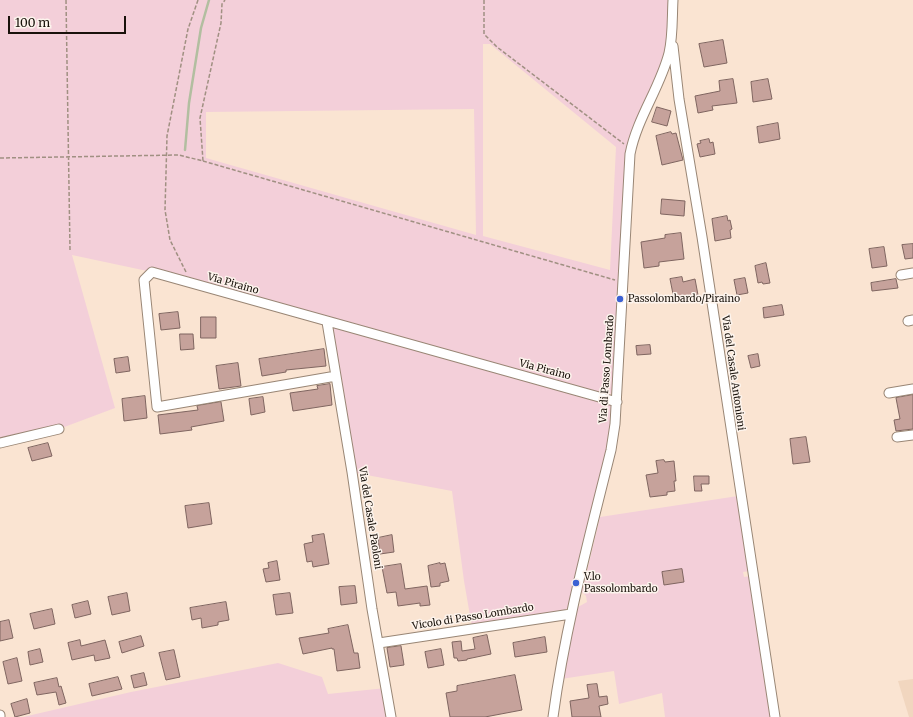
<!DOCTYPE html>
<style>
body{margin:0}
#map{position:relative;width:913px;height:717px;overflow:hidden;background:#fae4d2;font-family:Merriweather,serif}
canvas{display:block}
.scale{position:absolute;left:8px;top:16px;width:118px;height:18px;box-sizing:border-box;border:2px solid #19120b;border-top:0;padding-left:5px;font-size:12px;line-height:14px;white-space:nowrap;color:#19120b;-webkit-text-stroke:3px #fdf4ed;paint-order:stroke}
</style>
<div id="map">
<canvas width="913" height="717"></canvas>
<div class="scale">100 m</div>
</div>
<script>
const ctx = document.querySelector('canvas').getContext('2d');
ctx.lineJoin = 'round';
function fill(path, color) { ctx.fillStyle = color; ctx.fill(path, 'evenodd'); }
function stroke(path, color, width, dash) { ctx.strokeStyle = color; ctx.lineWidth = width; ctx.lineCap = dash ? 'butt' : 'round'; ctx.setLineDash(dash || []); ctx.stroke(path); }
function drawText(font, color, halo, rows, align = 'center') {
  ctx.font = font + ' Merriweather,serif'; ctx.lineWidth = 3; ctx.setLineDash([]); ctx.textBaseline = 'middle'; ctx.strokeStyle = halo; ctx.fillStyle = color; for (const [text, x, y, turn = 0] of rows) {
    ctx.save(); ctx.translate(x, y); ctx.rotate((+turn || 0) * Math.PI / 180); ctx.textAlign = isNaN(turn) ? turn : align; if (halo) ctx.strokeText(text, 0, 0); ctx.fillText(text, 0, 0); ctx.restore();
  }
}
fill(new Path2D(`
 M 913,679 L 913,717 L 909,717 L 898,681 Z`), '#f1d6bf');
fill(new Path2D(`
 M 0,0 L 670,0 L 667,44 L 663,62 L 633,130 L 614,389 L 612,393 L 607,395 L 152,272 L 72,255 L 115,408 L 59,429 L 0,443 ZM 483,44 L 490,44 L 616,147 L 610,270 L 483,236 ZM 474,109 L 476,235 L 206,158 L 206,112 Z
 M 334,327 L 613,403 L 610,442 L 570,605 L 564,611 L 472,627 L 464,581 L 452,491 L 356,473 L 332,329 Z
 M 738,496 L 749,571 L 743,572 L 744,577 L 750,576 L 772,717 L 665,717 L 662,693 L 619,704 L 614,671 L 561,679 L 578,607 L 587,602 L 586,596 L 582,592 L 600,517 Z
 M 278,663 L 322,677 L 328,694 L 386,688 L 391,717 L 23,717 L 131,692 Z`), '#f3cfd9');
stroke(new Path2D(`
 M 185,150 L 189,103 L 201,28 L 209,0`), '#b2bea0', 2.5);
const building = new Path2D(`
 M 723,40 L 727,63 L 704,67 L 699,44 Z
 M 733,79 L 737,103 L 712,106 L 713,110 L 698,113 L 695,96 L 720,91 L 719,81 Z
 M 768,79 L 772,99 L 753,102 L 751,82 Z
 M 657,107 L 671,111 L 667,126 L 652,122 Z
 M 778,123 L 780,139 L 759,143 L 757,127 Z
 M 671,132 L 672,134 L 676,133 L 683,160 L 662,165 L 656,136 Z
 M 709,139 L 710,143 L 713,142 L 715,154 L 700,157 L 697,144 L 701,143 L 700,141 Z
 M 662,199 L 685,201 L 684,216 L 661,214 Z
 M 727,216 L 728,221 L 730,220 L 732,229 L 730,230 L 731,238 L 715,241 L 712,219 Z
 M 681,233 L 684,259 L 659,262 L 659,266 L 644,268 L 641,242 L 665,238 L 665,235 Z
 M 913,244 L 913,258 L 905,259 L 902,245 Z
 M 884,247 L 887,266 L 872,268 L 869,249 Z
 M 766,263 L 770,283 L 763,284 L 762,282 L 758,283 L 755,266 Z
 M 682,277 L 683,282 L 695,279 L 698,295 L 674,299 L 670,279 Z
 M 745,278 L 748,293 L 737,295 L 734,280 Z
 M 896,279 L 898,288 L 872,291 L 871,283 Z
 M 782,305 L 784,315 L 764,318 L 763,308 Z
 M 178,312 L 180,328 L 161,330 L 159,314 Z
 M 201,317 L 216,317 L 216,338 L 201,338 Z
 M 180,334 L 193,334 L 194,349 L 181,350 Z
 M 650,345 L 651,354 L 637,355 L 636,346 Z
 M 324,349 L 326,366 L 286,370 L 286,372 L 262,376 L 259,359 Z
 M 758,354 L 760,366 L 751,368 L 748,356 Z
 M 128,357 L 130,371 L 116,373 L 114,359 Z
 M 238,363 L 241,386 L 219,389 L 216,366 Z
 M 330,384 L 332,405 L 293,411 L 290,393 L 318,389 L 317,386 Z
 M 913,395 L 913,429 L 896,431 L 894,420 L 900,419 L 896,398 Z
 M 145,396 L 147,418 L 124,421 L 122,399 Z
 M 263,397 L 265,412 L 251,415 L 249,399 Z
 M 221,402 L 224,421 L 191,427 L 192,430 L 160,434 L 158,415 L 198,410 L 197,406 Z
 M 806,437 L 810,462 L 793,464 L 790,439 Z
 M 48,443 L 52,456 L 32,461 L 28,448 Z
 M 664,460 L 665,462 L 674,461 L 676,481 L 674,481 L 675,491 L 667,492 L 667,495 L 650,497 L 646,475 L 658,473 L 656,461 Z
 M 694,476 L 709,476 L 709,484 L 701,484 L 702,491 L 695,491 Z
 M 209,503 L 212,524 L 188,528 L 185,506 Z
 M 324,534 L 329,564 L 313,567 L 312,561 L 307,562 L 304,544 L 313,542 L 312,536 Z
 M 392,535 L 394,552 L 380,554 L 378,538 Z
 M 277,561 L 280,580 L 266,582 L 263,569 L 269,568 L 268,563 Z
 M 440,563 L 440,564 L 445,563 L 449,581 L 440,583 L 440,586 L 431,587 L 428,566 Z
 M 401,564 L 405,589 L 427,586 L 430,605 L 420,606 L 420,603 L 398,606 L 396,592 L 387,593 L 382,567 Z
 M 682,569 L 684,582 L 664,585 L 662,572 Z
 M 355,586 L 357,603 L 341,605 L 339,587 Z
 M 127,593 L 130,611 L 112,615 L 108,597 Z
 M 290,593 L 293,613 L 276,615 L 273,595 Z
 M 88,601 L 91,614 L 75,618 L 72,605 Z
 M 226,602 L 229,620 L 218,622 L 218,625 L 202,628 L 201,618 L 192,620 L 190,608 Z
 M 52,609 L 55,624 L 34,629 L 30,614 Z
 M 9,620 L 13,638 L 0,641 L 0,622 Z
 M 348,625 L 354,653 L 358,653 L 360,668 L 337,671 L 334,649 L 332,649 L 332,648 L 303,654 L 299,638 L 329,633 L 328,629 Z
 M 487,635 L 491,654 L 467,659 L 467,660 L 458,661 L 457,658 L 454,658 L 452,642 L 461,641 L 462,651 L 475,649 L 473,638 Z
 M 141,636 L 144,646 L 122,653 L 119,642 Z
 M 545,637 L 547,652 L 515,657 L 513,643 Z
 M 80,640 L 81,646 L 105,640 L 110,658 L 95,661 L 94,655 L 72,660 L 68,643 Z
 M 401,646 L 404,665 L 390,667 L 387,648 Z
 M 40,649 L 43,662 L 30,665 L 28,652 Z
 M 441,649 L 444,665 L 428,668 L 425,652 Z
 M 174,650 L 180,677 L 166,680 L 159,653 Z
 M 17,658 L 22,681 L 8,684 L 3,662 Z
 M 144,673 L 147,685 L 134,688 L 131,676 Z
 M 515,675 L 522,710 L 485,717 L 450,717 L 446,693 L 457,691 L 457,686 Z
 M 118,677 L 122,689 L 92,696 L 89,684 Z
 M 57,678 L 59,687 L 61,686 L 66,703 L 59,705 L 56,692 L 37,695 L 34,683 Z
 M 597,684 L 599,697 L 607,696 L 608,704 L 599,706 L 601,717 L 572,717 L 570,701 L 589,698 L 587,685 Z
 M 27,699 L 30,713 L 15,717 L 11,704 Z`);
fill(building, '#c6a29b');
stroke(building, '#7f6560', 1);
const minor = new Path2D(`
 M 673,46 L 679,99 L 702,237 L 775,717
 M 901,275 L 913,273
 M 908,321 L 913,320
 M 327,322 L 352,472 L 372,609 L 391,717
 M 336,376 L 157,407 L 144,280 L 152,272 L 617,402
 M 889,393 L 913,389
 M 897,437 L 913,435
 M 0,443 L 59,429
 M 379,643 L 571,614
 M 0,715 L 0,717
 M 553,717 C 565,627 589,539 611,450 L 615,424 L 630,154 C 637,118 660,88 669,53 C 673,36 672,17 673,0`);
stroke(minor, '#998675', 11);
stroke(new Path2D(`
 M 66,0 L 70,250
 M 484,0 L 484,34 L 497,47 L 624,144
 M 0,158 L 179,155 L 203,161 L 200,118 L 221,23 L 222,4 L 225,0
 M 203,161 L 615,280
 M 186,272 L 170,240 L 165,210 L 167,136 L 188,29 L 198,0`), '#a09082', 1.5, [4, 2]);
stroke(minor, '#fff', 9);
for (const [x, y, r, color] of [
 [620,299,4,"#3b61d3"],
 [576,583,4,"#3b61d3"]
]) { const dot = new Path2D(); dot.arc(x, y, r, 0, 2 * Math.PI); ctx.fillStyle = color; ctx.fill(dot); stroke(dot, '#fdf4ed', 1.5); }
drawText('10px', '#19120b', '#fdf4ed', [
 ["Via Piraino",233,284,16],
 ["Via di Passo Lombardo",607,369,-86],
 ["Via Piraino",545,370,15],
 ["Via del Casale Antonioni",733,373,82],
 ["Via del Casale Paoloni",370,518,81],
 ["Vicolo di Passo Lombardo",473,617,-9]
]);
drawText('10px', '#19120b', '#fdf4ed', [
 ["Passolombardo/Piraino",628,299],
 ["V.lo",584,577],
 ["Passolombardo",584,589]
], 'left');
</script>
